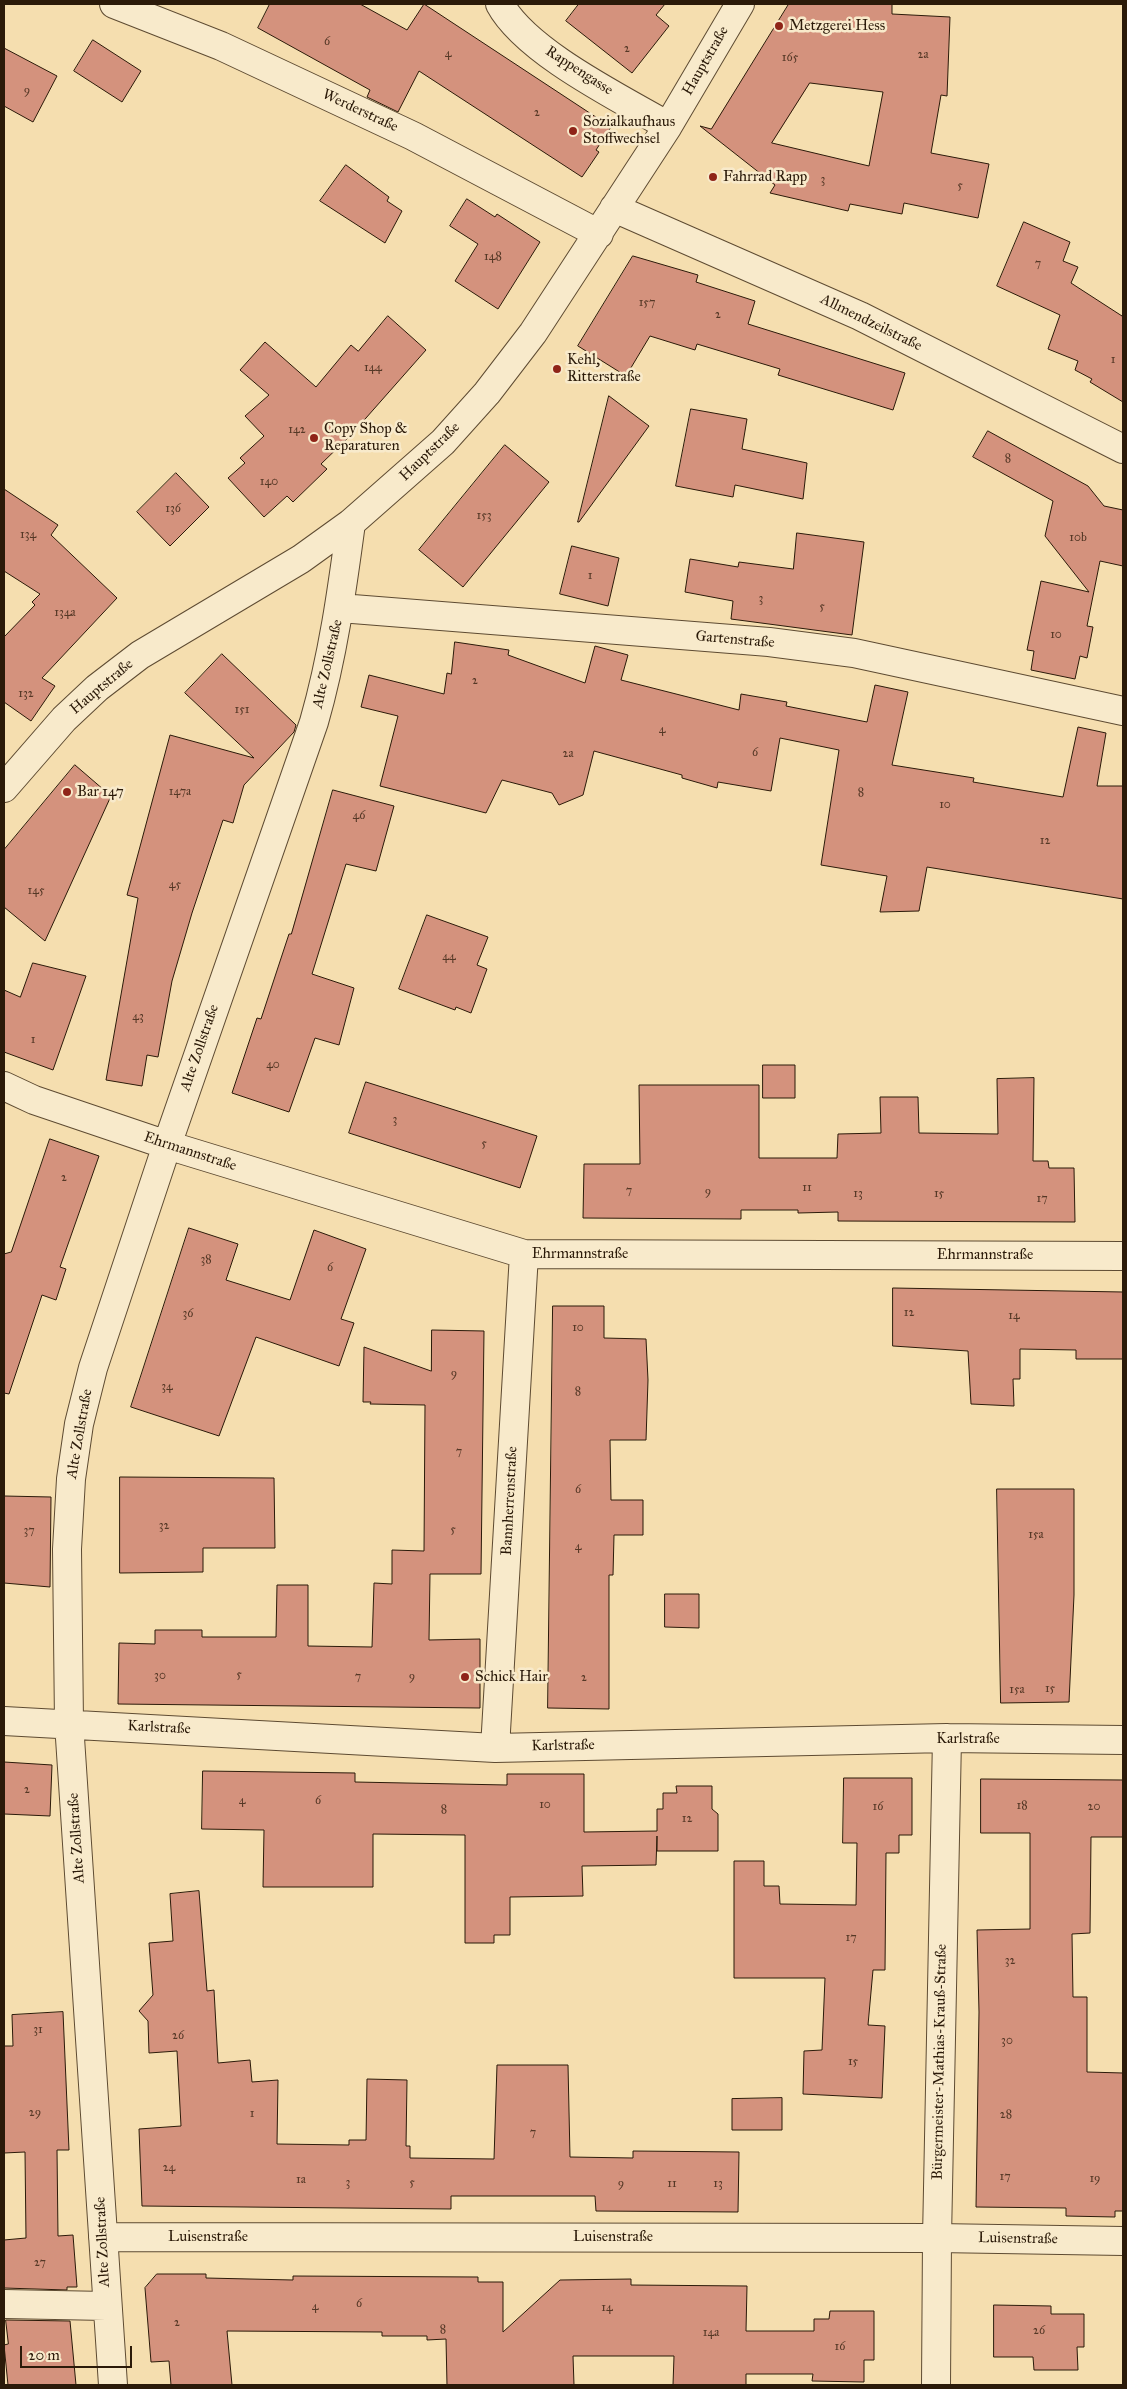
<!DOCTYPE html>
<meta charset="utf-8">
<style>
body{margin:0}
#map{position:relative;width:1127px;height:2389px;overflow:hidden;background:#f5deaf;font-family:"IM FELL Great Primer",serif}
canvas{display:block}
.frame{position:absolute;inset:0;border:5px solid #2b1a09;pointer-events:none}
.scale{position:absolute;left:20px;top:2346px;width:112px;height:22px;box-sizing:border-box;border:2px solid #2b1a09;border-top:0;padding-left:6px;font-size:15px;line-height:18px;white-space:nowrap;color:#2b1a09;-webkit-text-stroke:4px #f8eacb;paint-order:stroke}
</style>
<div id="map">
<canvas width="1127" height="2389"></canvas>
<div class="frame"></div>
<div class="scale">20 m</div>
</div>
<script>
const ctx = document.querySelector('canvas').getContext('2d');
ctx.lineJoin = 'round';
function fill(path, color) { ctx.fillStyle = color; ctx.fill(path, 'evenodd'); }
function stroke(path, color, width, dash) { ctx.strokeStyle = color; ctx.lineWidth = width; ctx.lineCap = dash ? 'butt' : 'round'; ctx.setLineDash(dash || []); ctx.stroke(path); }
function drawText(font, color, halo, rows, align = 'center') {
  ctx.font = font + ' "IM FELL Great Primer",serif'; ctx.lineWidth = 5; ctx.setLineDash([]); ctx.textBaseline = 'middle'; ctx.strokeStyle = halo; ctx.fillStyle = color; for (const [text, x, y, turn = 0] of rows) {
    ctx.save(); ctx.translate(x, y); ctx.rotate((+turn || 0) * Math.PI / 180); ctx.textAlign = isNaN(turn) ? turn : align; if (halo) ctx.strokeText(text, 0, 0); ctx.fillText(text, 0, 0); ctx.restore();
  }
}
const building = new Path2D(`
 M 270,4 L 360,4 L 407,30 L 424,4 L 611,127 L 596,150 L 599,152 L 582,177 L 419,71 L 398,112 L 367,97 L 370,90 L 258,28 Z
 M 579,4 L 665,4 L 656,15 L 669,26 L 632,73 L 566,21 Z
 M 789,4 L 892,4 L 892,14 L 950,17 L 947,96 L 941,95 L 931,153 L 989,164 L 978,218 L 904,203 L 902,214 L 850,204 L 848,211 L 770,193 L 775,185 L 700,126 L 711,129 ZM 810,83 L 883,92 L 869,166 L 772,143 Z
 M 93,40 L 141,71 L 122,102 L 74,71 Z
 M 4,48 L 57,76 L 33,122 L 4,106 Z
 M 346,165 L 389,197 L 387,201 L 402,211 L 385,243 L 320,201 Z
 M 467,199 L 495,217 L 497,214 L 540,242 L 498,309 L 455,281 L 478,244 L 450,226 Z
 M 1024,222 L 1070,242 L 1063,261 L 1078,267 L 1071,283 L 1122,316 L 1123,314 L 1123,402 L 1090,382 L 1092,379 L 1075,370 L 1078,361 L 1048,349 L 1060,315 L 997,286 Z
 M 633,256 L 698,275 L 696,282 L 755,301 L 748,324 L 905,373 L 893,410 L 778,375 L 780,369 L 697,344 L 695,350 L 650,336 L 626,376 L 578,346 Z
 M 388,316 L 426,350 L 351,435 L 321,464 L 327,469 L 293,502 L 287,496 L 264,517 L 228,478 L 245,463 L 240,458 L 264,436 L 245,416 L 269,395 L 240,370 L 265,342 L 316,387 L 351,345 L 358,351 Z
 M 609,396 L 649,426 L 579,522 L 578,522 Z
 M 691,409 L 747,419 L 742,449 L 807,463 L 803,499 L 735,485 L 733,497 L 676,486 Z
 M 988,431 L 1088,486 L 1104,506 L 1123,510 L 1123,566 L 1100,561 L 1087,626 L 1093,627 L 1087,658 L 1080,656 L 1075,679 L 1031,670 L 1034,651 L 1027,650 L 1041,581 L 1089,592 L 1045,536 L 1053,501 L 973,457 Z
 M 505,445 L 549,482 L 463,587 L 419,550 Z
 M 176,473 L 209,507 L 170,546 L 137,512 Z
 M 4,489 L 58,525 L 51,535 L 117,598 L 42,678 L 55,686 L 31,721 L 4,702 L 4,637 L 35,605 L 32,602 L 40,594 L 4,571 Z
 M 797,533 L 864,542 L 852,635 L 731,619 L 733,601 L 685,592 L 690,559 L 738,567 L 739,562 L 793,569 Z
 M 572,546 L 619,558 L 608,606 L 560,594 Z
 M 455,642 L 509,650 L 508,655 L 585,683 L 595,646 L 628,655 L 621,680 L 739,710 L 741,694 L 787,702 L 786,706 L 867,722 L 875,685 L 908,692 L 892,765 L 974,778 L 973,782 L 1063,797 L 1078,727 L 1106,733 L 1097,786 L 1123,786 L 1123,899 L 927,867 L 919,911 L 880,912 L 887,876 L 821,865 L 839,750 L 780,738 L 771,791 L 718,782 L 717,788 L 682,778 L 682,775 L 594,751 L 583,795 L 559,805 L 552,793 L 502,780 L 486,813 L 380,786 L 398,716 L 361,707 L 369,675 L 444,694 L 447,673 L 451,674 Z
 M 222,654 L 296,725 L 294,732 L 244,785 L 233,823 L 223,820 L 192,913 L 172,981 L 158,1057 L 147,1055 L 142,1086 L 106,1080 L 138,898 L 127,895 L 170,735 L 254,758 L 185,693 Z
 M 75,765 L 111,796 L 45,941 L 4,907 L 4,850 Z
 M 333,790 L 394,806 L 376,871 L 346,864 L 312,974 L 354,988 L 339,1045 L 315,1038 L 289,1112 L 232,1093 L 257,1018 L 261,1019 L 289,934 L 291,934 Z
 M 427,915 L 488,937 L 477,965 L 487,969 L 471,1013 L 456,1007 L 455,1010 L 399,989 Z
 M 33,963 L 86,976 L 53,1070 L 4,1052 L 4,990 L 20,997 Z
 M 763,1065 L 795,1065 L 795,1098 L 763,1098 Z
 M 1034,1078 L 1033,1161 L 1048,1161 L 1049,1168 L 1074,1168 L 1075,1222 L 838,1221 L 838,1212 L 798,1213 L 798,1210 L 741,1210 L 741,1219 L 583,1218 L 584,1164 L 640,1164 L 639,1085 L 759,1085 L 759,1158 L 837,1158 L 838,1134 L 881,1133 L 880,1097 L 918,1097 L 919,1133 L 998,1134 L 997,1079 Z
 M 366,1082 L 537,1136 L 520,1188 L 349,1133 Z
 M 50,1139 L 99,1156 L 60,1267 L 66,1269 L 56,1300 L 42,1295 L 9,1394 L 4,1393 L 4,1254 L 11,1252 Z
 M 189,1228 L 238,1244 L 226,1280 L 290,1300 L 314,1230 L 366,1249 L 341,1319 L 354,1323 L 339,1366 L 256,1337 L 219,1436 L 131,1407 Z
 M 893,1288 L 1123,1292 L 1123,1359 L 1076,1359 L 1076,1350 L 1020,1349 L 1020,1379 L 1013,1379 L 1014,1406 L 971,1404 L 968,1351 L 893,1346 Z
 M 553,1306 L 604,1306 L 604,1338 L 646,1339 L 648,1380 L 646,1440 L 610,1440 L 611,1500 L 643,1500 L 643,1535 L 614,1535 L 613,1575 L 609,1575 L 609,1709 L 548,1708 Z
 M 432,1330 L 484,1331 L 481,1574 L 430,1574 L 429,1640 L 480,1639 L 480,1708 L 118,1704 L 119,1643 L 155,1644 L 155,1630 L 202,1630 L 202,1637 L 276,1637 L 277,1585 L 308,1585 L 308,1646 L 372,1647 L 374,1583 L 392,1584 L 392,1550 L 424,1551 L 425,1405 L 370,1404 L 371,1402 L 363,1402 L 364,1347 L 431,1371 Z
 M 120,1477 L 274,1478 L 275,1548 L 203,1548 L 203,1572 L 120,1573 Z
 M 997,1489 L 1074,1489 L 1074,1595 L 1069,1702 L 1001,1703 Z
 M 4,1496 L 51,1497 L 50,1587 L 4,1583 Z
 M 665,1594 L 699,1594 L 699,1628 L 665,1627 Z
 M 4,1762 L 52,1765 L 50,1816 L 4,1814 Z
 M 203,1771 L 355,1773 L 355,1782 L 507,1785 L 507,1774 L 584,1774 L 584,1832 L 657,1831 L 657,1809 L 663,1809 L 663,1793 L 677,1793 L 676,1786 L 712,1786 L 712,1809 L 718,1814 L 718,1851 L 657,1851 L 657,1836 L 656,1865 L 582,1866 L 583,1896 L 510,1897 L 510,1935 L 494,1935 L 494,1943 L 465,1943 L 465,1835 L 373,1834 L 373,1887 L 263,1887 L 264,1830 L 202,1829 Z
 M 844,1778 L 912,1778 L 912,1835 L 899,1835 L 899,1853 L 886,1853 L 885,1970 L 873,1970 L 868,2025 L 885,2026 L 882,2098 L 803,2094 L 804,2051 L 822,2050 L 825,1978 L 734,1978 L 734,1861 L 764,1861 L 764,1886 L 779,1886 L 780,1904 L 856,1905 L 857,1843 L 843,1843 Z
 M 981,1779 L 1123,1780 L 1123,1837 L 1091,1837 L 1090,1933 L 1072,1934 L 1073,1997 L 1087,1997 L 1087,2072 L 1123,2073 L 1123,2211 L 1115,2211 L 1115,2217 L 1066,2216 L 1066,2208 L 976,2207 L 979,2012 L 977,1930 L 1030,1929 L 1030,1833 L 981,1833 Z
 M 199,1891 L 207,1991 L 214,1990 L 218,2063 L 250,2060 L 252,2082 L 278,2080 L 277,2144 L 349,2145 L 349,2140 L 366,2140 L 367,2079 L 407,2080 L 406,2146 L 410,2146 L 410,2158 L 494,2159 L 497,2065 L 568,2065 L 570,2157 L 633,2158 L 633,2151 L 739,2152 L 738,2212 L 596,2211 L 595,2196 L 451,2196 L 451,2209 L 142,2206 L 139,2129 L 181,2126 L 177,2051 L 149,2053 L 148,2021 L 139,2011 L 153,1995 L 149,1943 L 173,1941 L 170,1894 Z
 M 63,2012 L 69,2150 L 57,2150 L 58,2236 L 73,2235 L 77,2287 L 67,2287 L 67,2290 L 4,2288 L 4,2240 L 26,2238 L 25,2152 L 4,2153 L 4,2046 L 13,2046 L 12,2015 Z
 M 782,2098 L 782,2130 L 732,2130 L 732,2099 Z
 M 157,2274 L 206,2274 L 206,2278 L 293,2280 L 293,2276 L 478,2277 L 478,2282 L 503,2282 L 503,2332 L 560,2280 L 631,2279 L 631,2285 L 747,2286 L 746,2331 L 814,2331 L 814,2319 L 829,2319 L 830,2311 L 874,2311 L 874,2360 L 864,2360 L 864,2382 L 812,2381 L 813,2374 L 746,2374 L 746,2385 L 673,2385 L 674,2356 L 573,2356 L 574,2385 L 447,2385 L 446,2339 L 427,2340 L 427,2336 L 382,2336 L 382,2332 L 227,2331 L 232,2385 L 171,2385 L 169,2361 L 151,2362 L 145,2288 Z
 M 994,2305 L 1051,2306 L 1051,2314 L 1084,2314 L 1084,2347 L 1077,2347 L 1078,2370 L 1034,2370 L 1033,2357 L 994,2357 Z
 M 6,2320 L 70,2321 L 76,2385 L 8,2385 L 4,2345 L 8,2344 Z`);
fill(building, '#d4927d');
stroke(building, '#2b1a09', 1);
const minor = new Path2D(`
 M 114,4 L 221,46 L 413,136 L 599,234
 M 500,4 C 526,52 620,98 668,126
 M 614,208 L 860,316 L 1123,449
 M 340,608 L 769,642 L 854,653 L 1123,711
 M 4,788 L 64,719 L 97,688 L 140,655 L 301,559 L 351,523 L 443,442 L 487,393 L 533,333 L 668,126 L 740,4
 M 4,1086 L 34,1100 L 167,1145 L 524,1254 L 1123,1256
 M 4,1721 L 495,1748 L 947,1738 L 1123,1740
 M 495,1748 L 524,1254
 M 103,2237 L 937,2238 L 1123,2241
 M 4,2304 L 106,2306
 M 113,2385 L 69,1723 L 67,1549 L 71,1479 L 79,1424 L 93,1368 L 167,1145 L 314,722 C 333,656 342,590 351,523
 M 936,2385 L 937,2238 L 947,1738`);
stroke(minor, '#5e4b32', 30);
stroke(minor, '#f8eacb', 28);
for (const [x, y, r, color] of [
 [779,26,5,"#8f2418"],
 [573,131,5,"#8f2418"],
 [713,177,5,"#8f2418"],
 [557,369,5,"#8f2418"],
 [314,438,5,"#8f2418"],
 [67,792,5,"#8f2418"],
 [465,1677,5,"#8f2418"]
]) { const dot = new Path2D(); dot.arc(x, y, r, 0, 2 * Math.PI); ctx.fillStyle = color; ctx.fill(dot); stroke(dot, '#f8eacb', 2); }
drawText('12px', '#553826', null, [
 ["6",327,42],
 ["2",627,49],
 ["4",448,54],
 ["2a",923,55],
 ["165",790,58],
 ["9",27,91],
 ["2",537,113],
 ["3",823,180],
 ["5",960,186],
 ["148",493,257],
 ["7",1038,264],
 ["157",647,303],
 ["2",718,315],
 ["1",1113,360],
 ["144",373,368],
 ["142",297,430],
 ["8",1008,459],
 ["140",269,482],
 ["136",173,509],
 ["153",484,516],
 ["134",28,535],
 ["10b",1078,538],
 ["1",590,576],
 ["3",761,599],
 ["5",822,607],
 ["134a",65,613],
 ["10",1056,635],
 ["2",475,681],
 ["132",26,694],
 ["151",242,710],
 ["4",662,730],
 ["6",755,753],
 ["2a",568,754],
 ["147a",180,792],
 ["8",861,793],
 ["10",945,805],
 ["46",359,816],
 ["12",1045,841],
 ["45",175,885],
 ["145",36,891],
 ["44",449,957],
 ["43",138,1017],
 ["1",33,1040],
 ["40",273,1065],
 ["3",395,1120],
 ["5",484,1144],
 ["2",64,1178],
 ["11",807,1188],
 ["7",629,1191],
 ["9",708,1192],
 ["13",858,1194],
 ["15",939,1194],
 ["17",1042,1199],
 ["38",206,1260],
 ["6",330,1268],
 ["12",909,1313],
 ["36",188,1314],
 ["14",1014,1316],
 ["10",578,1328],
 ["9",454,1374],
 ["34",167,1387],
 ["8",578,1392],
 ["7",459,1452],
 ["6",578,1490],
 ["32",164,1526],
 ["5",453,1530],
 ["37",29,1531],
 ["15a",1036,1535],
 ["4",578,1547],
 ["5",239,1675],
 ["30",160,1676],
 ["7",358,1677],
 ["9",412,1677],
 ["2",584,1678],
 ["15",1050,1689],
 ["15a",1017,1690],
 ["2",27,1790],
 ["4",242,1801],
 ["6",318,1801],
 ["10",545,1805],
 ["18",1022,1806],
 ["16",878,1807],
 ["20",1094,1807],
 ["8",444,1810],
 ["12",687,1819],
 ["17",851,1938],
 ["32",1010,1961],
 ["31",38,2030],
 ["26",178,2036],
 ["30",1007,2041],
 ["15",853,2062],
 ["29",35,2113],
 ["1",252,2114],
 ["28",1006,2115],
 ["7",533,2133],
 ["24",169,2168],
 ["17",1005,2177],
 ["19",1095,2179],
 ["1a",301,2180],
 ["3",348,2183],
 ["5",412,2183],
 ["9",621,2184],
 ["11",672,2184],
 ["13",718,2184],
 ["27",40,2263],
 ["6",359,2304],
 ["4",315,2307],
 ["14",607,2308],
 ["2",177,2323],
 ["8",443,2330],
 ["26",1039,2331],
 ["14a",711,2333],
 ["16",840,2347]
]);
drawText('15px', '#2b1a09', '#f8eacb', [
 ["Metzgerei Hess",789,26],
 ["Sozialkaufhaus",583,122],
 ["Stoffwechsel",583,139],
 ["Fahrrad Rapp",723,177],
 ["Kehl,",567,360],
 ["Ritterstraße",567,377],
 ["Copy Shop &",324,429],
 ["Reparaturen",324,446],
 ["Bar 147",77,792],
 ["Schick Hair",475,1677]
], 'left');
drawText('15px', '#2b1a09', '#f8eacb', [
 ["Hauptstraße",706,61,-60],
 ["Rappengasse",579,71,33],
 ["Werderstraße",360,111,25],
 ["Allmendzeilstraße",871,323,26],
 ["Hauptstraße",430,452,-44],
 ["Gartenstraße",735,640,5],
 ["Alte Zollstraße",328,664,-77],
 ["Hauptstraße",102,687,-40],
 ["Alte Zollstraße",200,1048,-71],
 ["Ehrmannstraße",190,1152,18],
 ["Ehrmannstraße",580,1254],
 ["Ehrmannstraße",985,1255],
 ["Alte Zollstraße",80,1434,-80],
 ["Bannherrenstraße",510,1501,-87],
 ["Karlstraße",159,1728,3],
 ["Karlstraße",968,1739],
 ["Karlstraße",563,1746,-1],
 ["Alte Zollstraße",77,1838,-94],
 ["Bürgermeister-Mathias-Krauß-Straße",940,2062,-89],
 ["Luisenstraße",208,2237],
 ["Luisenstraße",613,2237],
 ["Luisenstraße",1018,2239,1],
 ["Alte Zollstraße",103,2242,-93]
]);
</script>
